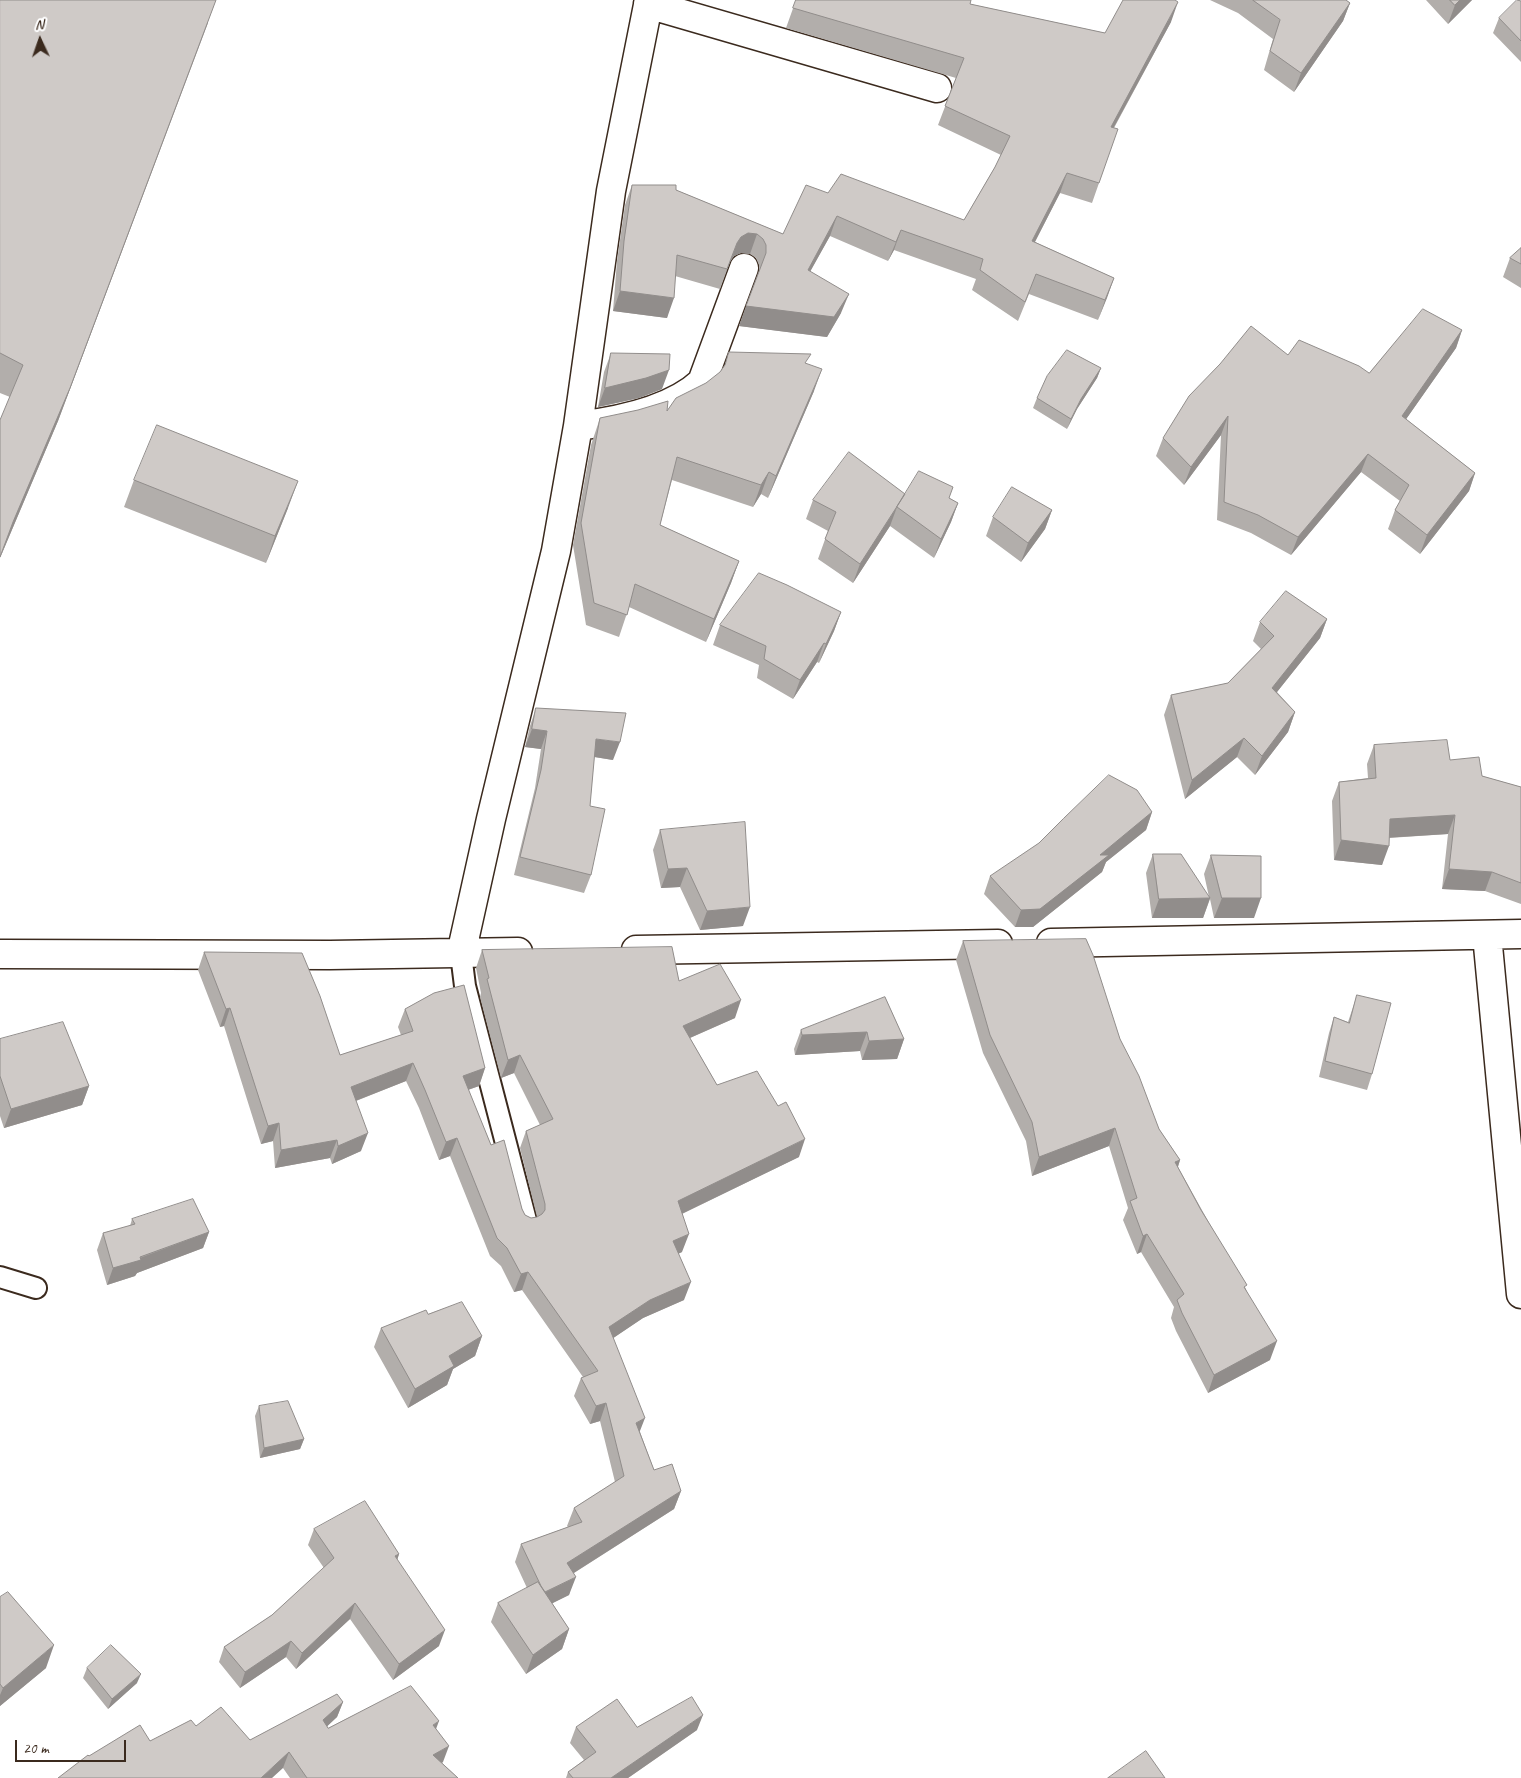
<!DOCTYPE html>
<style>
body{margin:0}
#map{position:relative;width:1521px;height:1778px;overflow:hidden;background:#fff;font-family:Caveat,sans-serif}
canvas{display:block}
.north{position:absolute;left:15px;top:15px;width:50px;height:50px;-webkit-text-stroke:4px #fff;paint-order:stroke;rotate:357deg;font-size:14px;font-weight:700;line-height:20px;text-align:center;color:#3b2a1e}
.north::after{content:'';display:block;margin:auto;width:18px;height:22px;background:#3b2a1e;clip-path:polygon(50% 0,100% 100%,50% 72%,0 100%)}
.scale{position:absolute;left:15px;top:1740px;width:111px;height:22px;box-sizing:border-box;border:2px solid #3b2a1e;border-top:0;padding-left:6px;font-size:15px;line-height:18px;white-space:nowrap;color:#3b2a1e;-webkit-text-stroke:4px #fff;paint-order:stroke}
</style>
<div id="map">
<canvas width="1521" height="1778"></canvas>
<div class="north">N</div>
<div class="scale">20 m</div>
</div>
<script>
const ctx = document.querySelector('canvas').getContext('2d');
ctx.lineJoin = 'round';
function stroke(path, color, width, dash) { ctx.strokeStyle = color; ctx.lineWidth = width; ctx.lineCap = dash ? 'butt' : 'round'; ctx.setLineDash(dash || []); ctx.stroke(path); }
function fill(path, color) { ctx.fillStyle = color; ctx.fill(path, 'evenodd'); }
const lane = new Path2D(`
 M 461,954 L 465,986 L 527,1224
 M 0,1277 L 36,1288`);
const street = new Path2D(`
 M 648,4 L 937,88
 M 578,426 C 618,421 672,410 702,382 L 744,268
 M 1487,935 L 1521,1294
 M 1051,943 L 1521,934
 M 636,950 L 998,944
 M 0,954 L 330,955 L 518,952
 M 461,954 L 491,819 L 556,551 L 578,426 L 611,191 L 649,0`);
stroke(lane, '#3b2a1e', 24);
stroke(street, '#3b2a1e', 31);
stroke(lane, '#fff', 20);
stroke(street, '#fff', 28);
fill(new Path2D(`
 M 0,0 L 208,23 L 58,421 L 0,558 L 10,397 L 0,393 Z
 M 796,0 L 970,4 L 1105,33 L 1171,22 L 1114,128 L 1099,183 L 1092,203 L 1060,193 L 1035,242 L 1114,278 L 1098,320 L 1029,294 L 1018,321 L 972,290 L 976,279 L 894,250 L 888,261 L 830,236 L 810,271 L 841,313 L 827,337 L 739,326 L 759,273 L 759,265 L 756,258 L 750,254 L 741,253 L 734,256 L 729,263 L 720,289 L 675,276 L 667,318 L 613,311 L 617,261 L 625,205 L 632,185 L 676,190 L 783,234 L 828,193 L 964,220 L 995,167 L 1001,155 L 938,125 L 956,78 L 786,28 Z
 M 1210,0 L 1346,0 L 1350,3 L 1343,21 L 1294,92 L 1264,70 L 1273,39 L 1238,13 Z
 M 1426,0 L 1472,0 L 1448,24 Z
 M 1521,1 L 1521,62 L 1493,33 L 1499,18 Z
 M 1521,248 L 1521,288 L 1503,277 L 1510,258 Z
 M 1462,330 L 1456,348 L 1406,419 L 1475,473 L 1469,491 L 1420,554 L 1388,529 L 1395,510 L 1400,501 L 1361,472 L 1291,555 L 1251,533 L 1217,520 L 1221,435 L 1184,485 L 1156,456 L 1163,438 L 1288,355 L 1369,373 Z
 M 611,353 L 662,389 L 639,398 L 598,407 L 604,372 Z
 M 807,364 L 814,391 L 768,498 L 761,494 L 753,507 L 672,480 L 660,525 L 739,561 L 731,583 L 706,642 L 629,607 L 619,637 L 586,625 L 573,545 L 591,445 L 600,418 L 667,411 Z
 M 1101,368 L 1097,378 L 1077,409 L 1067,429 L 1033,408 L 1037,398 Z
 M 134,480 L 288,508 L 266,563 L 124,507 Z
 M 905,494 L 949,498 L 958,503 L 951,522 L 934,558 L 890,526 L 853,583 L 818,559 L 828,531 L 806,519 L 813,500 Z
 M 1052,510 L 1045,529 L 1021,562 L 986,536 L 993,517 Z
 M 841,612 L 834,631 L 819,663 L 817,662 L 793,699 L 757,678 L 759,665 L 713,645 L 720,625 Z
 M 1327,619 L 1320,638 L 1277,692 L 1295,712 L 1288,732 L 1255,775 L 1237,757 L 1185,799 L 1164,715 L 1171,695 L 1228,683 L 1261,649 L 1253,641 L 1260,622 Z
 M 536,708 L 613,760 L 594,757 L 590,806 L 591,875 L 584,893 L 514,875 L 535,788 L 541,749 L 525,747 L 530,726 Z
 M 1374,745 L 1450,760 L 1482,776 L 1521,787 L 1521,904 L 1485,891 L 1442,889 L 1448,834 L 1389,838 L 1382,865 L 1334,860 L 1332,801 L 1339,782 L 1368,778 L 1367,764 Z
 M 1152,812 L 1146,830 L 1106,862 L 1102,872 L 1033,927 L 1015,927 L 984,894 L 990,876 Z
 M 660,830 L 743,926 L 700,930 L 680,887 L 661,888 L 653,850 Z
 M 1153,854 L 1209,897 L 1204,874 L 1211,855 L 1254,918 L 1214,918 L 1210,899 L 1203,918 L 1152,918 L 1146,873 Z
 M 963,941 L 1120,1039 L 1159,1129 L 1180,1160 L 1178,1167 L 1246,1289 L 1270,1360 L 1208,1393 L 1176,1331 L 1171,1318 L 1174,1307 L 1141,1252 L 1137,1254 L 1123,1220 L 1128,1208 L 1109,1146 L 1032,1176 L 1026,1141 L 983,1053 L 956,960 Z
 M 482,950 L 679,981 L 735,1018 L 690,1038 L 717,1085 L 799,1157 L 682,1214 L 682,1252 L 678,1254 L 684,1300 L 643,1318 L 613,1338 L 640,1432 L 654,1470 L 681,1491 L 674,1509 L 574,1573 L 569,1595 L 552,1603 L 569,1629 L 562,1649 L 526,1674 L 491,1622 L 498,1603 L 527,1588 L 515,1562 L 521,1544 L 568,1527 L 567,1526 L 574,1508 L 615,1482 L 600,1421 L 590,1424 L 574,1396 L 581,1378 L 583,1377 L 522,1290 L 514,1292 L 501,1266 L 490,1256 L 450,1156 L 439,1160 L 419,1108 L 406,1081 L 356,1101 L 361,1151 L 332,1164 L 330,1158 L 275,1168 L 273,1141 L 261,1144 L 224,1026 L 220,1027 L 198,970 L 204,952 L 340,1055 L 401,1035 L 398,1027 L 405,1009 L 485,1068 L 479,1086 L 468,1090 L 491,1145 L 522,1209 L 525,1215 L 531,1218 L 537,1217 L 520,1148 L 526,1131 L 540,1125 L 514,1073 L 501,1078 L 480,997 L 481,993 L 476,968 Z
 M 1357,995 L 1372,1074 L 1367,1090 L 1319,1077 L 1329,1033 L 1334,1017 L 1348,1022 Z
 M 885,997 L 904,1039 L 897,1059 L 862,1060 L 860,1051 L 795,1055 L 794,1049 L 801,1030 Z
 M 0,1039 L 89,1086 L 82,1105 L 4,1128 L 0,1116 Z
 M 132,1219 L 209,1232 L 203,1248 L 137,1273 L 135,1276 L 107,1285 L 97,1250 L 103,1233 L 130,1226 Z
 M 428,1314 L 482,1336 L 475,1356 L 453,1369 L 447,1385 L 408,1408 L 374,1347 L 381,1328 Z
 M 259,1406 L 304,1439 L 300,1449 L 260,1458 L 255,1416 Z
 M 314,1529 L 399,1554 L 397,1560 L 439,1646 L 393,1680 L 350,1619 L 296,1669 L 286,1657 L 240,1688 L 219,1662 L 224,1647 L 272,1615 L 324,1568 L 308,1545 Z
 M 0,1597 L 46,1668 L 0,1706 Z
 M 87,1668 L 137,1683 L 108,1709 L 83,1678 Z
 M 343,1702 L 337,1717 L 327,1726 L 328,1728 L 436,1729 L 443,1762 L 442,1763 L 458,1778 L 290,1778 L 283,1768 L 89,1756 L 150,1741 L 196,1726 L 250,1740 Z
 M 576,1727 L 637,1727 L 697,1730 L 628,1778 L 566,1778 L 568,1772 L 584,1760 L 570,1743 Z`), '#b2aeab');
fill(new Path2D(`
 M 216,0 L 58,421 L 0,558 L 13,522 Z
 M 1460,0 L 1472,0 L 1448,24 L 1455,5 Z
 M 1178,2 L 1171,22 L 1103,147 L 1111,127 Z
 M 1350,3 L 1343,21 L 1294,92 L 1301,73 Z
 M 1067,173 L 1060,193 L 1025,261 L 1032,241 Z
 M 837,216 L 830,236 L 800,290 L 808,270 Z
 M 901,230 L 894,250 L 888,261 L 896,242 Z
 M 748,233 L 757,234 L 750,254 L 741,253 L 734,256 L 729,263 L 720,289 L 737,243 L 741,237 Z
 M 1114,278 L 1107,298 L 1098,320 L 1105,300 Z
 M 620,291 L 674,298 L 667,318 L 613,311 Z
 M 849,294 L 841,313 L 827,337 L 739,326 L 746,306 Z
 M 1462,330 L 1456,348 L 1395,435 L 1402,416 Z
 M 1101,368 L 1097,378 L 1077,409 L 1067,429 L 1071,419 L 1081,399 Z
 M 822,369 L 814,391 L 768,498 L 776,476 Z
 M 669,370 L 662,389 L 639,398 L 598,407 L 605,388 Z
 M 1228,416 L 1221,435 L 1184,485 L 1191,467 Z
 M 1368,454 L 1361,472 L 1291,555 L 1298,537 Z
 M 769,472 L 761,494 L 753,507 L 761,485 Z
 M 1475,473 L 1469,491 L 1420,554 L 1427,535 Z
 M 298,481 L 288,508 L 266,563 L 275,536 Z
 M 958,503 L 951,522 L 934,558 L 941,539 Z
 M 897,507 L 890,526 L 853,583 L 860,564 Z
 M 1052,510 L 1045,529 L 1021,562 L 1028,543 Z
 M 739,561 L 731,583 L 706,642 L 714,619 Z
 M 841,612 L 834,631 L 819,663 L 826,644 Z
 M 1327,619 L 1320,638 L 1265,707 L 1272,688 Z
 M 824,643 L 817,662 L 793,699 L 800,680 Z
 M 1295,712 L 1288,732 L 1255,775 L 1262,756 Z
 M 532,729 L 547,731 L 541,749 L 525,747 Z
 M 1244,738 L 1237,757 L 1185,799 L 1192,780 Z
 M 596,739 L 620,742 L 613,760 L 589,756 Z
 M 1152,812 L 1146,830 L 1106,862 L 1102,872 L 1033,927 L 1015,927 L 1021,910 L 1100,855 Z
 M 1455,815 L 1448,834 L 1383,838 L 1390,819 Z
 M 1341,840 L 1389,846 L 1382,865 L 1334,860 Z
 M 687,868 L 680,887 L 661,888 L 668,869 Z
 M 1449,869 L 1492,872 L 1485,891 L 1442,889 Z
 M 1210,898 L 1203,918 L 1152,918 L 1159,899 Z
 M 1222,898 L 1261,898 L 1254,918 L 1214,918 Z
 M 750,907 L 743,926 L 700,930 L 707,911 Z
 M 741,1000 L 735,1018 L 676,1044 L 683,1026 Z
 M 230,1008 L 224,1026 L 220,1027 L 226,1009 Z
 M 867,1032 L 860,1051 L 795,1055 L 802,1035 Z
 M 904,1039 L 897,1059 L 862,1060 L 869,1041 Z
 M 520,1055 L 514,1073 L 501,1078 L 508,1060 Z
 M 413,1063 L 406,1081 L 345,1105 L 351,1087 Z
 M 485,1068 L 479,1086 L 456,1094 L 463,1076 Z
 M 89,1086 L 82,1105 L 4,1128 L 11,1109 Z
 M 279,1123 L 273,1141 L 261,1144 L 268,1126 Z
 M 1115,1128 L 1109,1146 L 1032,1176 L 1039,1157 Z
 M 368,1133 L 361,1151 L 332,1164 L 338,1146 Z
 M 457,1138 L 450,1156 L 439,1160 L 446,1142 Z
 M 805,1139 L 799,1157 L 671,1219 L 678,1201 Z
 M 337,1140 L 330,1158 L 275,1168 L 281,1150 Z
 M 1180,1160 L 1174,1178 L 1175,1162 Z
 M 209,1232 L 203,1248 L 137,1273 L 135,1276 L 107,1285 L 113,1268 Z
 M 689,1234 L 682,1252 L 666,1259 L 673,1241 Z
 M 1147,1234 L 1141,1252 L 1137,1254 L 1143,1236 Z
 M 528,1272 L 522,1290 L 514,1292 L 521,1274 Z
 M 691,1282 L 684,1300 L 643,1318 L 603,1345 L 609,1327 L 650,1300 Z
 M 482,1336 L 475,1356 L 453,1369 L 447,1385 L 408,1408 L 415,1389 L 449,1356 Z
 M 1277,1341 L 1270,1360 L 1208,1393 L 1214,1375 Z
 M 606,1403 L 600,1421 L 590,1424 L 596,1406 Z
 M 645,1418 L 638,1436 L 636,1423 Z
 M 304,1439 L 300,1449 L 260,1458 L 264,1448 Z
 M 681,1491 L 674,1509 L 561,1581 L 567,1563 Z
 M 399,1554 L 394,1570 L 395,1556 Z
 M 576,1577 L 569,1595 L 537,1611 L 544,1593 Z
 M 355,1603 L 350,1619 L 296,1669 L 302,1653 Z
 M 569,1629 L 562,1649 L 526,1674 L 533,1655 Z
 M 445,1630 L 439,1646 L 393,1680 L 399,1664 Z
 M 291,1641 L 286,1657 L 240,1688 L 245,1672 Z
 M 54,1645 L 46,1668 L 0,1706 L 0,1695 L 3,1688 Z
 M 141,1674 L 137,1683 L 108,1709 L 112,1699 Z
 M 343,1702 L 337,1717 L 317,1736 L 323,1720 Z
 M 703,1715 L 697,1730 L 628,1778 L 611,1778 Z
 M 439,1721 L 433,1737 L 433,1725 Z
 M 449,1746 L 443,1762 L 428,1770 L 433,1755 Z
 M 289,1752 L 283,1768 L 272,1778 L 261,1778 Z`), '#918d8b');
const building = new Path2D(`
 M 0,0 L 216,0 L 70,388 L 13,522 L 0,557 L 0,420 L 23,365 L 0,353 Z
 M 796,0 L 971,0 L 970,4 L 1105,33 L 1123,0 L 1175,0 L 1178,2 L 1111,127 L 1118,129 L 1099,183 L 1067,173 L 1032,241 L 1114,278 L 1105,300 L 1036,274 L 1025,302 L 980,270 L 983,259 L 901,230 L 896,242 L 837,216 L 808,270 L 849,294 L 834,317 L 746,306 L 766,253 L 766,245 L 763,239 L 757,234 L 748,233 L 741,237 L 737,243 L 727,269 L 677,255 L 674,298 L 620,291 L 624,241 L 632,185 L 676,185 L 676,190 L 783,234 L 806,185 L 828,193 L 841,174 L 964,220 L 995,167 L 1010,136 L 945,106 L 964,58 L 793,8 Z
 M 1253,0 L 1346,0 L 1350,3 L 1301,73 L 1270,51 L 1280,20 Z
 M 1450,0 L 1460,0 L 1455,5 Z
 M 1517,0 L 1521,1 L 1521,41 L 1499,18 Z
 M 1521,248 L 1521,264 L 1510,258 Z
 M 1423,309 L 1462,330 L 1402,416 L 1475,473 L 1427,535 L 1395,510 L 1409,485 L 1368,454 L 1298,537 L 1258,515 L 1224,502 L 1228,416 L 1191,467 L 1163,438 L 1189,396 L 1220,364 L 1251,326 L 1288,355 L 1299,340 L 1359,366 L 1369,373 Z
 M 1067,350 L 1101,368 L 1081,399 L 1071,419 L 1037,398 L 1047,376 Z
 M 729,352 L 811,354 L 805,363 L 822,369 L 776,476 L 769,472 L 761,485 L 677,457 L 660,525 L 739,561 L 714,619 L 635,584 L 627,615 L 594,603 L 581,523 L 599,423 L 600,418 L 638,410 L 668,401 L 667,411 L 676,398 L 706,383 L 720,372 L 725,365 Z
 M 611,353 L 670,354 L 669,370 L 646,378 L 605,388 Z
 M 157,425 L 298,481 L 275,536 L 134,480 Z
 M 849,452 L 905,494 L 860,564 L 825,539 L 836,512 L 813,500 Z
 M 919,471 L 953,487 L 949,498 L 958,503 L 941,539 L 897,507 Z
 M 1012,487 L 1052,510 L 1028,543 L 993,517 Z
 M 759,573 L 787,585 L 841,612 L 826,644 L 824,643 L 800,680 L 764,659 L 766,646 L 720,625 Z
 M 1286,591 L 1327,619 L 1272,688 L 1295,712 L 1262,756 L 1244,738 L 1192,780 L 1171,695 L 1228,683 L 1274,636 L 1260,622 Z
 M 536,708 L 626,713 L 620,742 L 596,739 L 590,806 L 605,809 L 591,875 L 520,857 L 541,770 L 547,731 L 532,729 Z
 M 1447,740 L 1450,760 L 1479,757 L 1482,776 L 1521,787 L 1521,883 L 1492,872 L 1449,869 L 1455,815 L 1390,819 L 1389,846 L 1341,840 L 1339,782 L 1376,778 L 1374,745 Z
 M 1109,775 L 1137,790 L 1152,812 L 1100,855 L 1109,855 L 1040,909 L 1021,910 L 990,876 L 1039,843 L 1063,819 Z
 M 745,822 L 750,907 L 707,911 L 687,868 L 668,869 L 660,830 Z
 M 1153,854 L 1181,854 L 1210,898 L 1159,899 Z
 M 1211,855 L 1261,856 L 1261,898 L 1222,898 Z
 M 1086,939 L 1093,955 L 1120,1039 L 1139,1076 L 1159,1129 L 1180,1160 L 1175,1162 L 1201,1210 L 1247,1285 L 1244,1287 L 1277,1341 L 1214,1375 L 1182,1313 L 1177,1300 L 1184,1294 L 1147,1234 L 1143,1236 L 1130,1201 L 1137,1198 L 1115,1128 L 1039,1157 L 1032,1122 L 990,1035 L 963,941 Z
 M 672,947 L 679,981 L 720,964 L 741,1000 L 683,1026 L 717,1085 L 757,1071 L 778,1106 L 786,1102 L 805,1139 L 678,1201 L 689,1234 L 673,1241 L 691,1282 L 650,1300 L 609,1327 L 645,1418 L 636,1423 L 654,1470 L 672,1464 L 681,1491 L 567,1563 L 576,1577 L 545,1592 L 541,1586 L 521,1544 L 582,1522 L 574,1508 L 624,1476 L 606,1403 L 596,1406 L 581,1378 L 598,1371 L 528,1272 L 521,1274 L 507,1248 L 497,1238 L 457,1138 L 446,1142 L 425,1090 L 413,1063 L 351,1087 L 368,1133 L 338,1146 L 337,1140 L 281,1150 L 279,1123 L 268,1126 L 230,1008 L 226,1009 L 204,952 L 302,953 L 320,996 L 340,1055 L 413,1031 L 405,1009 L 434,993 L 464,985 L 485,1068 L 463,1076 L 491,1145 L 504,1140 L 522,1209 L 525,1215 L 531,1218 L 537,1217 L 542,1214 L 545,1210 L 545,1204 L 526,1131 L 553,1119 L 520,1055 L 508,1060 L 487,979 L 489,978 L 482,950 Z
 M 1357,995 L 1391,1003 L 1372,1074 L 1325,1061 L 1334,1017 L 1349,1023 Z
 M 885,997 L 904,1039 L 869,1041 L 867,1032 L 802,1035 L 801,1030 Z
 M 63,1022 L 89,1086 L 11,1109 L 0,1076 L 0,1039 Z
 M 193,1199 L 209,1232 L 140,1257 L 141,1260 L 113,1268 L 103,1233 L 135,1224 L 132,1219 Z
 M 462,1302 L 482,1336 L 449,1356 L 454,1366 L 415,1389 L 381,1328 L 426,1310 L 428,1314 Z
 M 288,1401 L 304,1439 L 264,1448 L 259,1406 Z
 M 365,1501 L 399,1554 L 395,1556 L 445,1630 L 399,1664 L 355,1603 L 302,1653 L 291,1641 L 245,1672 L 224,1647 L 272,1615 L 334,1558 L 314,1529 Z
 M 538,1582 L 569,1629 L 533,1655 L 498,1603 Z
 M 8,1592 L 54,1645 L 3,1688 L 0,1684 L 0,1597 Z
 M 111,1645 L 141,1674 L 112,1699 L 87,1668 Z
 M 411,1686 L 439,1721 L 433,1725 L 449,1746 L 433,1755 L 458,1778 L 307,1778 L 289,1752 L 261,1778 L 58,1778 L 88,1755 L 89,1756 L 140,1725 L 150,1741 L 191,1720 L 196,1726 L 221,1707 L 250,1740 L 337,1694 L 343,1702 L 323,1720 L 328,1728 Z
 M 692,1697 L 703,1715 L 611,1778 L 573,1778 L 568,1772 L 596,1752 L 576,1727 L 617,1699 L 637,1727 Z
 M 1146,1751 L 1165,1778 L 1108,1778 Z`);
fill(building, '#cfcac7');
stroke(building, '#918d8b', 1);
</script>
